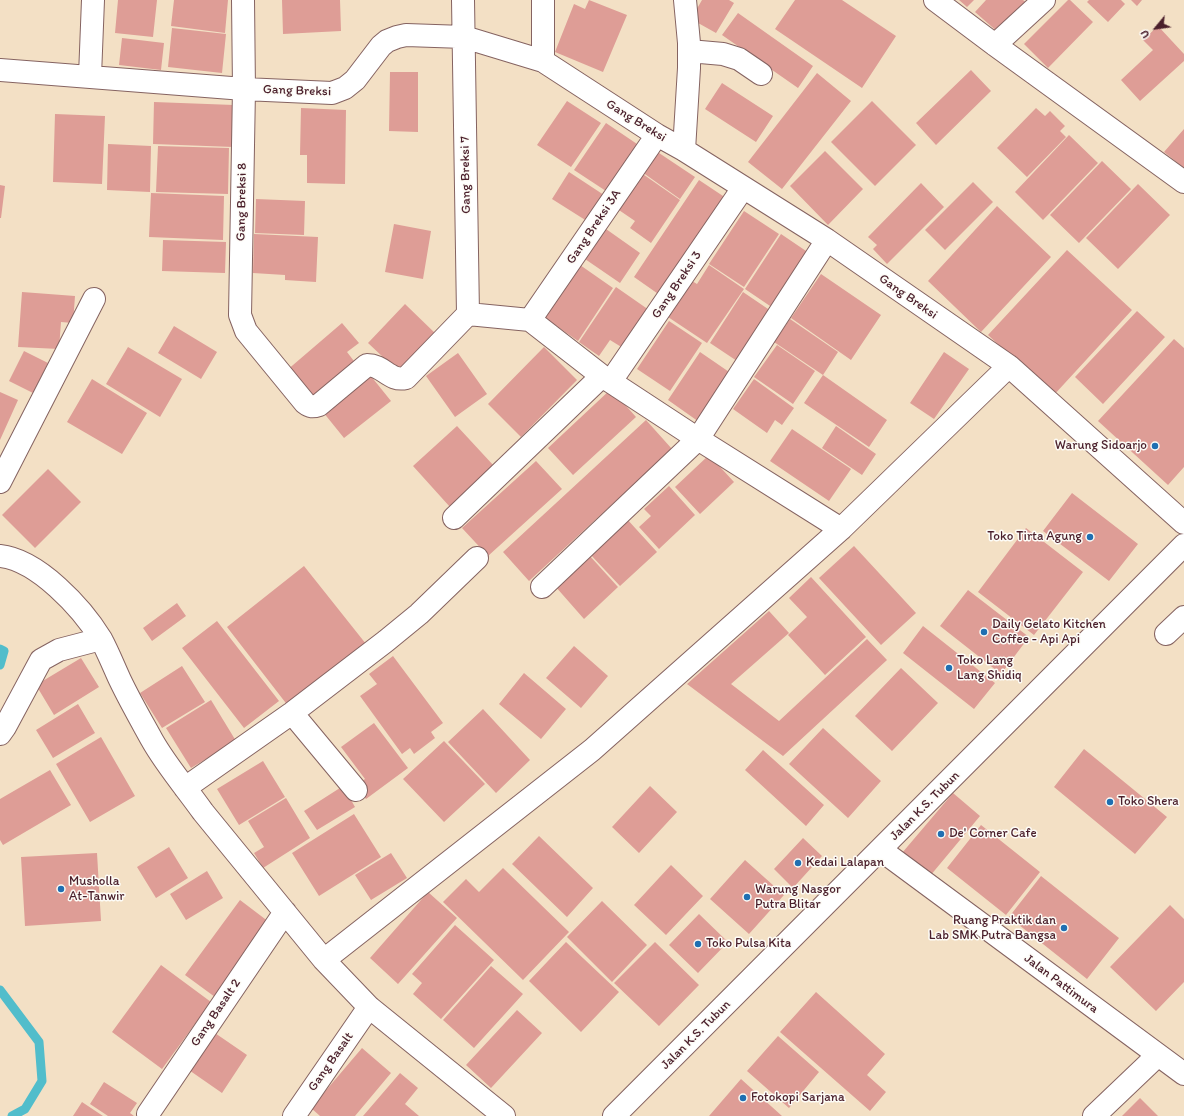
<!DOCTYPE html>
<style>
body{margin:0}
#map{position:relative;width:1184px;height:1116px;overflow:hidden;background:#f3e0c5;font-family:Itim,sans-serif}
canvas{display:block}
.north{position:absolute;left:1136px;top:8px;width:40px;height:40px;-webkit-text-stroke:3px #fdfcf7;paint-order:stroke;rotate:241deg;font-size:11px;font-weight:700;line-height:16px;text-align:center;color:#4a1f2b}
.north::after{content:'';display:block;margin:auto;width:14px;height:18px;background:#4a1f2b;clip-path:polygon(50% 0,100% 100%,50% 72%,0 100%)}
</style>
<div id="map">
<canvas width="1184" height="1116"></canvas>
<div class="north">U</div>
</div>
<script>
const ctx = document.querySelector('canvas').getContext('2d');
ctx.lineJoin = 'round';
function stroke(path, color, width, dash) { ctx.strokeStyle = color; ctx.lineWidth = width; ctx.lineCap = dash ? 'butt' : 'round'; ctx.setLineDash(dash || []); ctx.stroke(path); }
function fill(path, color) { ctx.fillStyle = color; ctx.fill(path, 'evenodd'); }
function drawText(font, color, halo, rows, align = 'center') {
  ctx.font = font + ' Itim,sans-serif'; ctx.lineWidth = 3; ctx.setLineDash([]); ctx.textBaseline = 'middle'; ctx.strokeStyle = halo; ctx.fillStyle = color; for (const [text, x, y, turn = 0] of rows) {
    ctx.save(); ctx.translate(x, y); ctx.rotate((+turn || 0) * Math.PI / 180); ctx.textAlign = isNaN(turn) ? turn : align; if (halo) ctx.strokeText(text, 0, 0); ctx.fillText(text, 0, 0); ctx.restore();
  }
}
stroke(new Path2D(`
 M 0,649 L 4,651 L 0,665
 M 0,990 L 39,1042 L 42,1081 L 25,1109 L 12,1116`), '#51bdcb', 9);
fill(new Path2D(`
 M 118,0 L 157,0 L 153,37 L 115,33 Z
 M 174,0 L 228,0 L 225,33 L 171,26 Z
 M 282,0 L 340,0 L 341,31 L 283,34 Z
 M 589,0 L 627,15 L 603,72 L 555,52 L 574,4 L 585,9 Z
 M 702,0 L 729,0 L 734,3 L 716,33 L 691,19 Z
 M 795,0 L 842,0 L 896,36 L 862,88 L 775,29 Z
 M 959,0 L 974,0 L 967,7 Z
 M 986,0 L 1023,0 L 1027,3 L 1000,34 L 975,12 Z
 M 1068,0 L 1070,0 L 1093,22 L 1048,68 L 1024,44 Z
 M 1089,0 L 1121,0 L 1125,4 L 1108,22 L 1087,2 Z
 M 1131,0 L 1142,0 L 1137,6 Z
 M 738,13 L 813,66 L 798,88 L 722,35 Z
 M 1158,26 L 1184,54 L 1184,61 L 1140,101 L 1121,80 L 1153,50 L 1143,40 Z
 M 172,28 L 226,34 L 222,73 L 168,67 Z
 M 122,38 L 164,43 L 161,70 L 119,65 Z
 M 971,70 L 991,91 L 936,145 L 916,123 Z
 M 390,72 L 418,72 L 418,132 L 389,131 Z
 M 817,73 L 851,101 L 782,189 L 748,162 Z
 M 722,83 L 773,116 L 756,142 L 705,109 Z
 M 567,101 L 601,123 L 571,167 L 537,145 Z
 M 872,101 L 916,145 L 875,186 L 831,142 Z
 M 154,102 L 234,105 L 233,147 L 153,144 Z
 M 301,108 L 346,110 L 345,184 L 307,183 L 307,155 L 300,155 Z
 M 1036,108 L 1045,116 L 1050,111 L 1065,126 L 1060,131 L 1066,137 L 1027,177 L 997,148 Z
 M 55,114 L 105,116 L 102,184 L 53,182 Z
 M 606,123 L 640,146 L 609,193 L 574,170 Z
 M 1184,129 L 1184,168 L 1164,152 Z
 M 1069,135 L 1098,163 L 1043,220 L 1015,192 Z
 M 108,144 L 151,146 L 150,192 L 107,190 Z
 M 158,146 L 229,148 L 228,194 L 156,192 Z
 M 656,151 L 695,177 L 680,199 L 642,172 Z
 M 825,151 L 863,189 L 828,225 L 790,186 Z
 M 1102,161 L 1131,189 L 1079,243 L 1050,215 Z
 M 637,170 L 680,200 L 651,243 L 630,228 L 635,221 L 613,206 Z
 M 569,172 L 607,197 L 590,223 L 552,199 Z
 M 699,180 L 729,200 L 664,298 L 634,277 Z
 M 973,182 L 993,202 L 945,250 L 925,230 Z
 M 921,183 L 944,207 L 887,264 L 873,249 L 877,245 L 868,237 Z
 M 1138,184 L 1170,215 L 1118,269 L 1086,238 Z
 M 0,185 L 5,186 L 1,218 L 0,218 Z
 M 151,193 L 224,196 L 223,240 L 149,237 Z
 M 256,199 L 305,201 L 304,235 L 255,233 Z
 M 997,206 L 1051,257 L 981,332 L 928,281 Z
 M 744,211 L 779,234 L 744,287 L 709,264 Z
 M 394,224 L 431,231 L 423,279 L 385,272 Z
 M 606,229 L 640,253 L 620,283 L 585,259 Z
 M 254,234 L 318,237 L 316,282 L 285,280 L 285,275 L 253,273 Z
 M 781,234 L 809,253 L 773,308 L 745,289 Z
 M 163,240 L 226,242 L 225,273 L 162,271 Z
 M 1067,250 L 1132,310 L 1053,396 L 988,335 Z
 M 580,265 L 613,288 L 578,341 L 545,318 Z
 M 709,265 L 744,289 L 707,343 L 668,317 L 692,281 L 697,284 Z
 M 821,274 L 881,315 L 851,360 L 791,318 Z
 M 616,287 L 649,310 L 623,348 L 610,340 L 599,356 L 579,342 Z
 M 22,292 L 75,296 L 73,323 L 61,322 L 59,349 L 18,347 Z
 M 743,292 L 771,311 L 737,361 L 710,343 Z
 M 405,304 L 438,336 L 401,374 L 368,343 Z
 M 1137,311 L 1165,337 L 1103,404 L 1075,377 Z
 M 790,319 L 838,352 L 823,375 L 774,342 Z
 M 669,321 L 702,343 L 670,391 L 637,369 Z
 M 342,323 L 359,343 L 347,352 L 357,365 L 312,403 L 286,371 Z
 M 174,326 L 217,352 L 201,379 L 158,353 Z
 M 1174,339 L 1184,348 L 1184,467 L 1168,485 L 1098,421 Z
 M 777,345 L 815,371 L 793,404 L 754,377 Z
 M 128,347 L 182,379 L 160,417 L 106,384 Z
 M 544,347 L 577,380 L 521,437 L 488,404 Z
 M 24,351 L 48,363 L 33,393 L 9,381 Z
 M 700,352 L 735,376 L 702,424 L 668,400 Z
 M 944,352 L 969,369 L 934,419 L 910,403 Z
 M 458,353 L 487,394 L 455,417 L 426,376 Z
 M 370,375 L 391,401 L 344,438 L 323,412 Z
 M 823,375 L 887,420 L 869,447 L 804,403 Z
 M 92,379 L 147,413 L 122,454 L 67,422 Z
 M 754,379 L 794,408 L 782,425 L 775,420 L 767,433 L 733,409 Z
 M 611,389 L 636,417 L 573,475 L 548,448 Z
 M 0,392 L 18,400 L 0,440 Z
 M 646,420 L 672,449 L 529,581 L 503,552 Z
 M 457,426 L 494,466 L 450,507 L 413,466 Z
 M 836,426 L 876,454 L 862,475 L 822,448 Z
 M 792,429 L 851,469 L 829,501 L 770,461 Z
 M 709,455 L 734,482 L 700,514 L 675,487 Z
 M 536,461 L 562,489 L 488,556 L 462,528 Z
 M 48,469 L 81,502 L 35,548 L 2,515 Z
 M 669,486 L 695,515 L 659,549 L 639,527 L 651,516 L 644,509 Z
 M 1072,493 L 1138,544 L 1109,581 L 1043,531 Z
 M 626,518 L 657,552 L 620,586 L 589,553 Z
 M 1026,528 L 1083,572 L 1034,635 L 978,592 Z
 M 854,546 L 916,613 L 881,645 L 819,578 Z
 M 589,555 L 618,587 L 584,619 L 555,586 Z
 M 304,566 L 370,649 L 292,711 L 227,627 Z
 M 811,577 L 866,637 L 825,675 L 788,635 L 807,617 L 789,598 Z
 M 968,590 L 1029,637 L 1001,674 L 940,626 Z
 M 177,603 L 186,616 L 152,641 L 143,628 Z
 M 769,611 L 789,633 L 731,684 L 779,721 L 867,639 L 887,660 L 783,756 L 687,684 Z
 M 217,621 L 279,701 L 244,728 L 182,648 Z
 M 923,626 L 995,683 L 974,709 L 903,653 Z
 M 574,646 L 608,676 L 581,708 L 546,678 Z
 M 393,656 L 443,723 L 431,732 L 435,738 L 414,754 L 410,748 L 402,754 L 360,696 L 377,684 L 369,674 Z
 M 81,658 L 99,687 L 54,715 L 36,685 Z
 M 182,666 L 205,702 L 162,728 L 140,693 Z
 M 901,668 L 938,703 L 892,751 L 855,716 Z
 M 524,673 L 566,709 L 541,739 L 499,704 Z
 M 211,700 L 236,741 L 191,768 L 166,728 Z
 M 78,704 L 95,733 L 53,758 L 36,730 Z
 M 483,709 L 530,760 L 496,793 L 448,742 Z
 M 374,723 L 408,768 L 366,799 L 356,786 L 365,779 L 341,747 Z
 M 823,728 L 881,781 L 848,818 L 789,764 Z
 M 101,737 L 135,796 L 90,822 L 56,764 Z
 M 444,741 L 485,784 L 444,822 L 403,779 Z
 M 1084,749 L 1167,817 L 1135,854 L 1054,787 Z
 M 763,750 L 824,805 L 806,826 L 745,770 Z
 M 263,761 L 285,797 L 239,825 L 217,789 Z
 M 50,770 L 71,805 L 3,845 L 0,840 L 0,799 Z
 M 343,786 L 355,807 L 317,830 L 304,811 Z
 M 650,786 L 677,812 L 639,853 L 612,827 Z
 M 953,793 L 980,816 L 930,876 L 902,853 Z
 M 286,798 L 310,838 L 263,868 L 254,853 L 264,847 L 248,821 Z
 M 354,814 L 381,857 L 319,896 L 292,853 Z
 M 981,825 L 1040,872 L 1006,915 L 947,868 Z
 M 539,836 L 593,888 L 567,917 L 512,864 Z
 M 803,838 L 822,856 L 793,888 L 774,869 Z
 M 169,847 L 188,878 L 156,898 L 137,867 Z
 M 97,853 L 101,921 L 25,926 L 21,857 Z
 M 391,853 L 407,878 L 371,900 L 355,875 Z
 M 745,860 L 784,895 L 749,934 L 710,899 Z
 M 671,865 L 703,896 L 666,935 L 634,905 Z
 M 503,868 L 569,932 L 523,980 L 443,902 L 466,879 L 479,892 Z
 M 207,871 L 223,898 L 186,920 L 170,894 Z
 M 1041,876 L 1119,938 L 1087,979 L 1009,917 Z
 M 428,892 L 457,918 L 398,984 L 370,958 Z
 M 240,900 L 269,922 L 215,997 L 185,975 Z
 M 602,901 L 647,945 L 612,982 L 567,937 Z
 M 1170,905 L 1184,919 L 1184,982 L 1156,1011 L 1110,967 Z
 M 699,914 L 728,942 L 698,973 L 669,945 Z
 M 455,925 L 494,960 L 441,1019 L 413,994 L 422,983 L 412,974 Z
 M 566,942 L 619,992 L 581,1032 L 529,981 Z
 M 655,942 L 699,985 L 659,1026 L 614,983 Z
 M 161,965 L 211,1002 L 162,1069 L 112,1032 Z
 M 491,966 L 523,994 L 474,1048 L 443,1020 Z
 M 816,992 L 885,1054 L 867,1075 L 886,1092 L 870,1111 L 780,1032 Z
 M 517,1010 L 542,1033 L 491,1088 L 466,1065 Z
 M 212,1031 L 247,1055 L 222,1093 L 186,1068 Z
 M 778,1036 L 819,1072 L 789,1108 L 747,1071 Z
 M 362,1048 L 391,1073 L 355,1116 L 320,1116 L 311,1108 Z
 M 400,1073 L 418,1088 L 405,1104 L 419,1116 L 363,1116 Z
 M 741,1079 L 782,1116 L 709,1116 Z
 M 104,1082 L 137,1103 L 130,1113 L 134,1116 L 108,1116 L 90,1104 Z
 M 1140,1098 L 1158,1116 L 1122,1116 Z
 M 82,1102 L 103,1116 L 73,1116 Z`), '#de9d96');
const minor = new Path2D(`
 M 243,0 L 244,89 L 240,315 L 246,331 L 305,403 C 310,407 313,407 319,405 L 367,365 C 384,365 389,382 406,378 L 468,314
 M 463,0 L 468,314
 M 935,0 L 995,45 L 1184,182
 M 995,45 L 1044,0
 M 689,51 L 723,54 L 739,59 L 761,74
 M 543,61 L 543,0
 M 0,70 L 244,89 L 332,93 L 345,88 L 355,80 L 381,46 L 387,41 L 397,37 L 406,35 L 464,37 L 543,61 L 657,135 L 684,150 L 827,240 L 1009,366 L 1184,523
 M 90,76 L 93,0
 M 684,150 L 689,68 L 689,43 L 685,0
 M 468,314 L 530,320 L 602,376 L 698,439 L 841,529
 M 530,320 L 657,135
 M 611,381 L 743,188
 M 0,482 L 94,299
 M 454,518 L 602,376
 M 0,556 C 38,560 82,608 101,639 C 108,652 114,667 120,680 C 130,701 141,720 152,740 C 166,765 186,788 203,812 L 324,960 L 369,1007 L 504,1116
 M 542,587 L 698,439 L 827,240
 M 1166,634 L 1184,617
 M 292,713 L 356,790
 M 0,734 L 5,727 L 41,660 L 59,650 L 101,639
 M 185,788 L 292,713 L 386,641 L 419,614 L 477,558
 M 881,850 L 1184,1074
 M 324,960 L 592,750 L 841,529 L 1009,366
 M 148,1114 L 285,912
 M 294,1116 L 369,1007
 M 614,1116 L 1184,545
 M 1094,1116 L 1158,1055`);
stroke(minor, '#856361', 24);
stroke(minor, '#fff', 22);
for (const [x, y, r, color] of [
 [1155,446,4,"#1f6fb2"],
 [1090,537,4,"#1f6fb2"],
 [984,632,4,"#1f6fb2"],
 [949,668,4,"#1f6fb2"],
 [1110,802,4,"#1f6fb2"],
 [941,834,4,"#1f6fb2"],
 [798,863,4,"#1f6fb2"],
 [61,889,4,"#1f6fb2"],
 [747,897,4,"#1f6fb2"],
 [1064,928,4,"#1f6fb2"],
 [698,944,4,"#1f6fb2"],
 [743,1098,4,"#1f6fb2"]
]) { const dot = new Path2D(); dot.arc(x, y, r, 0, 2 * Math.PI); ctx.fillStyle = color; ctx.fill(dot); stroke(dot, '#fdfcf7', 1.5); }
drawText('13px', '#4a1f2b', '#fdfcf7', [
 ["Gang Breksi",297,91,2],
 ["Gang Breksi",636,121,32],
 ["Gang Breksi 7",466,175,-91],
 ["Gang Breksi 8",242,202,-89],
 ["Gang Breksi 3A",594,227,-56],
 ["Gang Breksi 3",677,285,-56],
 ["Gang Breksi",908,297,35],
 ["Jalan K.S. Tubun",925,806,-45],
 ["Jalan Pattimura",1061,984,37],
 ["Gang Basalt 2",216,1013,-56],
 ["Jalan K.S. Tubun",696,1035,-45],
 ["Gang Basalt",331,1062,-55]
]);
drawText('13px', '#4a1f2b', '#fdfcf7', [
 ["Warung Sidoarjo",1147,446,"right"],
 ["Toko Tirta Agung",1082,537,"right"],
 ["Daily Gelato Kitchen",992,625],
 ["Coffee - Api Api",992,640],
 ["Toko Lang",957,661],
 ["Lang Shidiq",957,676],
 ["Toko Shera",1118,802],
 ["De' Corner Cafe",949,834],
 ["Kedai Lalapan",806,863],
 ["Musholla",69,882],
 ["At-Tanwir",69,897],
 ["Warung Nasgor",755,890],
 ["Putra Blitar",755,905],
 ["Ruang Praktik dan",1056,921,"right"],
 ["Lab SMK Putra Bangsa",1056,936,"right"],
 ["Toko Pulsa Kita",706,944],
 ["Fotokopi Sarjana",751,1098]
], 'left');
</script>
